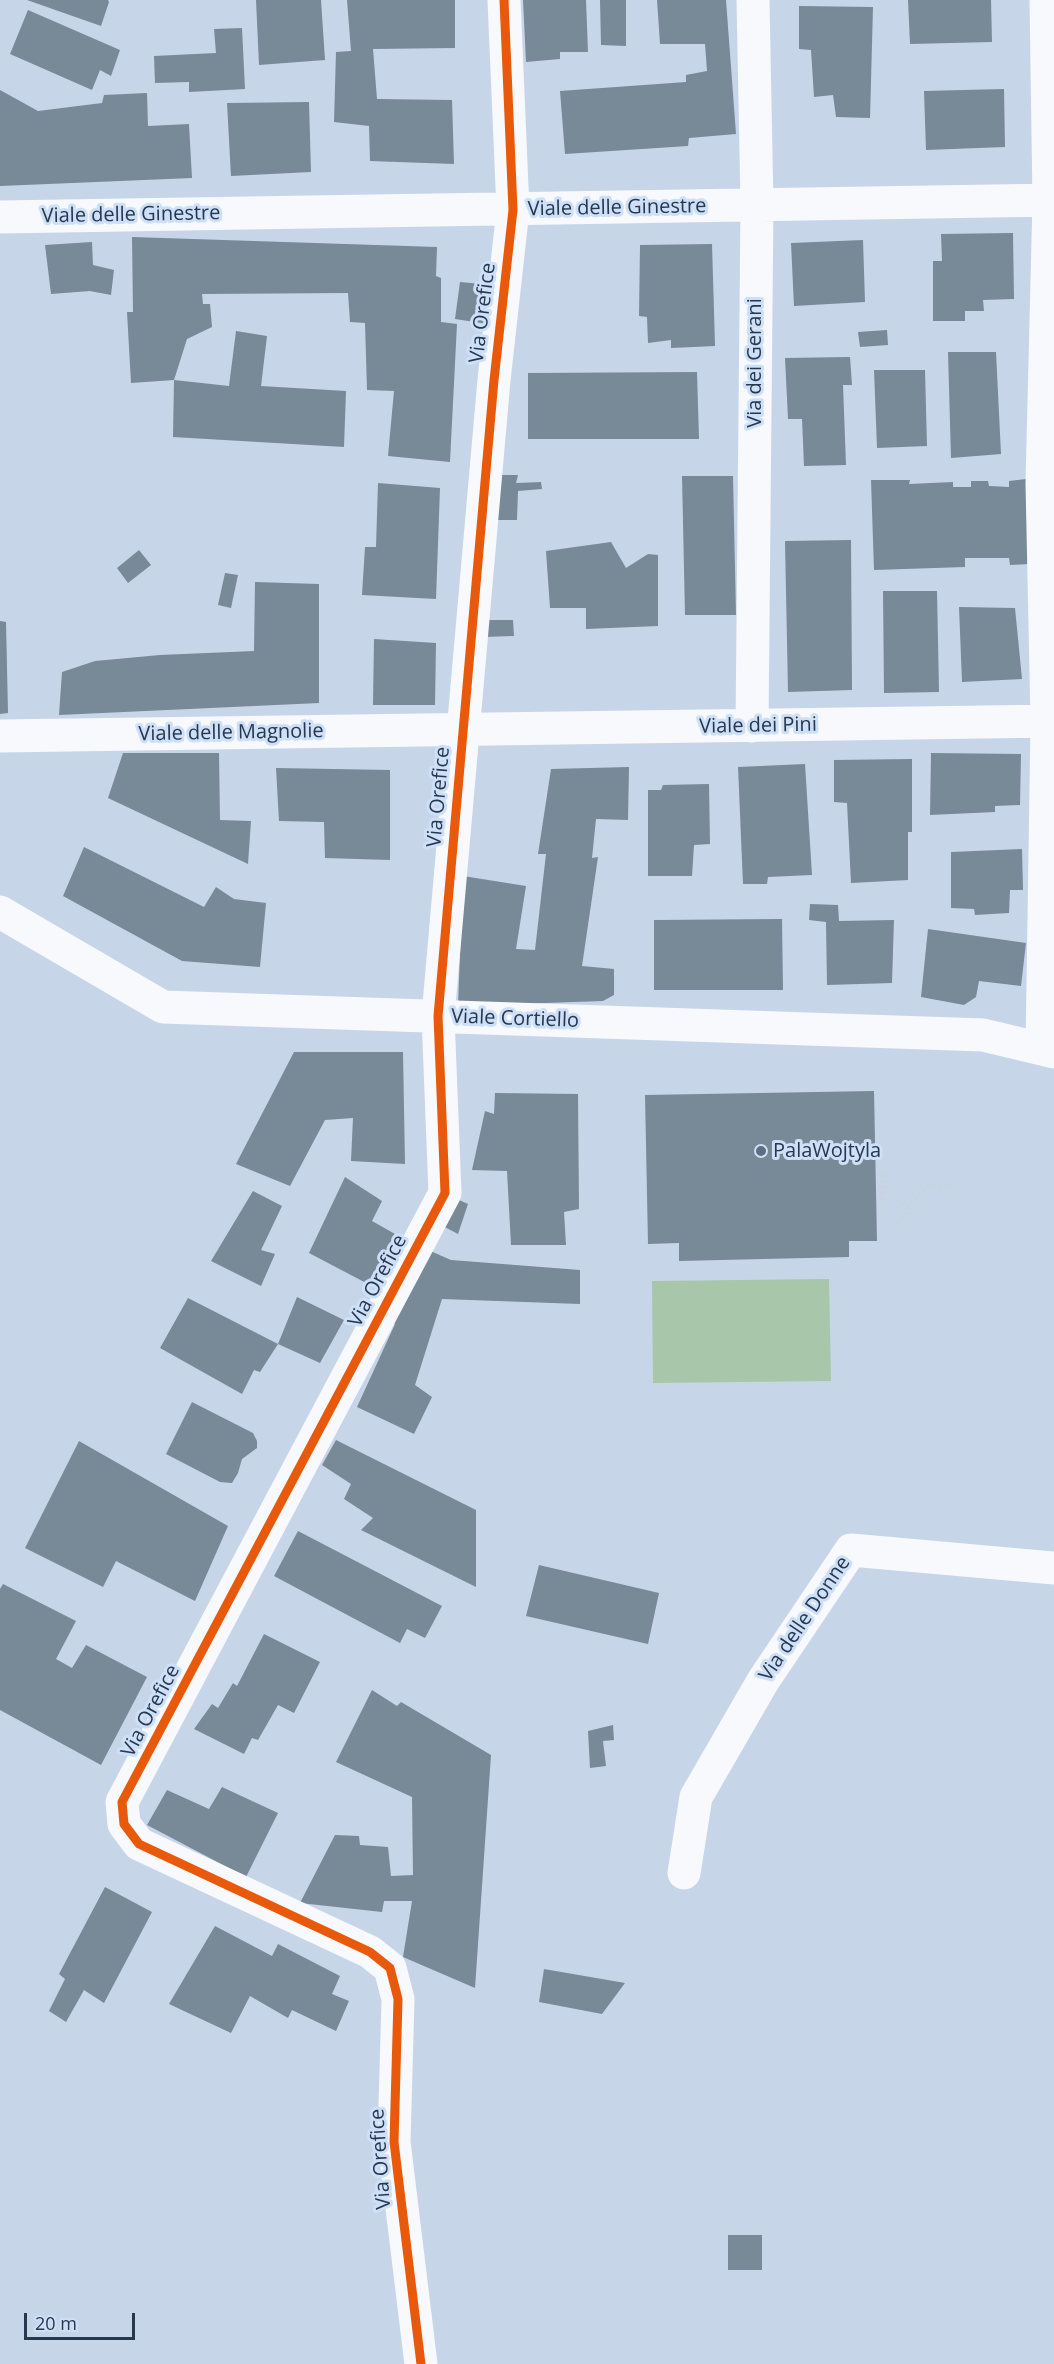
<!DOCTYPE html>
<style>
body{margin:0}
#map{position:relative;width:1054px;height:2364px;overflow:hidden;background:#c7d5e8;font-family:"Open Sans",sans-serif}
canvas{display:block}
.scale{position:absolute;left:24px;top:2313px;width:111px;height:27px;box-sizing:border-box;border:3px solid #26384f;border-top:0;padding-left:8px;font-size:18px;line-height:21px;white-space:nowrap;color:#26384f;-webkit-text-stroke:4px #cee0f7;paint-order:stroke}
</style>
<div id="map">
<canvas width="1054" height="2364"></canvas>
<div class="scale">20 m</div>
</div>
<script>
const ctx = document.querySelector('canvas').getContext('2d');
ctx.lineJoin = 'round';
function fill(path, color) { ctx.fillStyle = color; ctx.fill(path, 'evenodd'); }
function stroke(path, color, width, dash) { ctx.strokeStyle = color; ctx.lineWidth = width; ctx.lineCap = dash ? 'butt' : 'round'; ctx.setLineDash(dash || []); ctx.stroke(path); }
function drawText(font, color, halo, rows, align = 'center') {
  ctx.font = font + ' "Open Sans",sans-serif'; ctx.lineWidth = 6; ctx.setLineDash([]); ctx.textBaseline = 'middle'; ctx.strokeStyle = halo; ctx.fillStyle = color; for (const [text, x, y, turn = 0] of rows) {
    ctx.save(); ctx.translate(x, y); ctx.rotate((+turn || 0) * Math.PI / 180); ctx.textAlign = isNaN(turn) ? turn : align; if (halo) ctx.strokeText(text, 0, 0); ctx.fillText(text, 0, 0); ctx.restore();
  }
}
fill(new Path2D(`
 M 829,1279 L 831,1381 L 653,1383 L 652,1281 Z`), '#a8c6a9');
fill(new Path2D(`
 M 27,0 L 108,0 L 109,2 L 101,26 Z
 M 256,0 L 321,0 L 325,60 L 259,65 Z
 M 347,0 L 455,0 L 455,48 L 373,49 L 377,99 L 452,100 L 454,164 L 370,161 L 369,126 L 334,122 L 336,52 L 351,51 Z
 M 523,0 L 586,0 L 588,52 L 560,52 L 560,59 L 526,62 Z
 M 600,0 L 626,0 L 626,46 L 601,45 Z
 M 657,0 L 726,0 L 736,134 L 689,138 L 688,146 L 565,154 L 560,91 L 686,82 L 686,75 L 707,71 L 705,44 L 660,44 Z
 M 908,0 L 991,0 L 992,42 L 910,44 Z
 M 799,6 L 873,7 L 870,118 L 836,117 L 833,95 L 814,97 L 811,50 L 799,49 Z
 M 28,10 L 120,50 L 111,76 L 100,70 L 92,90 L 10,54 Z
 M 242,28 L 245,89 L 189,92 L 189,82 L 155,83 L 154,56 L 216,53 L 214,29 Z
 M 1004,89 L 1005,147 L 926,150 L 924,91 Z
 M 0,90 L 38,111 L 102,103 L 104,95 L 147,93 L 148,126 L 189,124 L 192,178 L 0,186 Z
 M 309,102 L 311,172 L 231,176 L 227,103 Z
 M 1013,233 L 1014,299 L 983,300 L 984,311 L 965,311 L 965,321 L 933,321 L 933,261 L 942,261 L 941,234 Z
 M 132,237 L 437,247 L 436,276 L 441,278 L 441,322 L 457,324 L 450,462 L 388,456 L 394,391 L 367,390 L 365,323 L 350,322 L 348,293 L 202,294 L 203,304 L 210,304 L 212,327 L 187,339 L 174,380 L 229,386 L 236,331 L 267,336 L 261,386 L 346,391 L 344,447 L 173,437 L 174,380 L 131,383 L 127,312 L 133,312 Z
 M 863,240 L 865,302 L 794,306 L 791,243 Z
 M 92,242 L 93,265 L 114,270 L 111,295 L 90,291 L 51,294 L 45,245 Z
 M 712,244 L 715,346 L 671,348 L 671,340 L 648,343 L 647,317 L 639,316 L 640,245 Z
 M 460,282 L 492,285 L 488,324 L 455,319 Z
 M 887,330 L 888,345 L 860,347 L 858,332 Z
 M 948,352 L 996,352 L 1001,454 L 951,458 Z
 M 850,357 L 852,385 L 843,385 L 846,465 L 804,466 L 802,419 L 788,419 L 785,358 Z
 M 874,370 L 925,370 L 927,446 L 877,448 Z
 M 697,372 L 699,439 L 528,439 L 528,373 Z
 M 490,475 L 518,475 L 516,483 L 541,482 L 542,489 L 518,491 L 517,520 L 485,520 Z
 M 682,476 L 733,476 L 736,615 L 685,615 Z
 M 1026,479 L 1030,564 L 1010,565 L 1009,558 L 965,558 L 965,567 L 874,570 L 871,480 L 910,480 L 909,484 L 953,482 L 953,487 L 971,487 L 971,481 L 988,481 L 989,486 L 1009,487 L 1009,481 Z
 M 378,483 L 440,488 L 436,599 L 362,595 L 365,547 L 376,547 Z
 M 851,540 L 852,690 L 788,692 L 785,541 Z
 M 611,542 L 626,568 L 648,554 L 658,555 L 658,626 L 586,629 L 586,608 L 550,608 L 546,551 Z
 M 139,550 L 151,565 L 128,583 L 117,568 Z
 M 225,573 L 238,575 L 231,608 L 218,605 Z
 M 255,582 L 319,584 L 319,703 L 59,715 L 62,672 L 95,661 L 160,655 L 254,651 Z
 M 883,591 L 937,591 L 939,692 L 884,693 Z
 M 959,607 L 1015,608 L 1022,679 L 962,682 Z
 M 481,620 L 513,620 L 514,636 L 482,637 Z
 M 0,621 L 6,622 L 8,713 L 0,714 Z
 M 374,639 L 436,643 L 435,705 L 373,705 Z
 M 123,753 L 219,753 L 220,820 L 251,821 L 248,864 L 108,798 Z
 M 931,753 L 1021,754 L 1020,805 L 995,806 L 995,812 L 930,815 Z
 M 912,759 L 912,832 L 908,832 L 908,880 L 851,883 L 847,803 L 834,802 L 834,760 Z
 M 805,764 L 812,875 L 768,877 L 767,884 L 743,884 L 738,767 Z
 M 629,767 L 628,820 L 596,819 L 592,858 L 598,857 L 582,966 L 614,969 L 614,995 L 603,1001 L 458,1006 L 463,876 L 526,886 L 516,949 L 535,950 L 546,854 L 538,854 L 551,769 Z
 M 276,768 L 390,770 L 390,860 L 325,858 L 324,822 L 279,821 Z
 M 709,784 L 710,844 L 694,845 L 692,876 L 648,876 L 648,790 L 661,790 L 663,785 Z
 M 84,847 L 204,907 L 216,887 L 234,899 L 266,903 L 260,967 L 182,961 L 63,896 Z
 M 1022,849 L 1023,890 L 1010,890 L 1009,913 L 975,915 L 974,909 L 951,908 L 951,852 Z
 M 810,904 L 838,905 L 839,921 L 894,920 L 892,983 L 827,985 L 826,922 L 809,920 Z
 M 782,919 L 783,990 L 654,990 L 654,920 Z
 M 928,929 L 1026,943 L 1021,986 L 979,981 L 976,997 L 964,1005 L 921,997 Z
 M 294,1052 L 403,1052 L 405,1164 L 351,1161 L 353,1118 L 325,1120 L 290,1186 L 236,1164 Z
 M 874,1091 L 877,1241 L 849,1241 L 849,1257 L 679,1261 L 679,1243 L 648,1244 L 645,1095 Z
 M 495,1093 L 578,1094 L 579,1209 L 564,1212 L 566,1245 L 511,1245 L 507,1171 L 472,1170 L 485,1111 L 494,1114 Z
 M 345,1177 L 382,1201 L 372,1221 L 395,1234 L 368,1284 L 309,1253 Z
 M 253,1191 L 282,1206 L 261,1250 L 275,1254 L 261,1286 L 211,1261 Z
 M 450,1196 L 468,1204 L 458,1234 L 439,1224 Z
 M 419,1246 L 451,1260 L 580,1270 L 580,1304 L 442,1299 L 415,1385 L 432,1397 L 414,1434 L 357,1407 L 395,1324 L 384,1318 Z
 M 297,1297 L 344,1320 L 320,1363 L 278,1344 Z
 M 188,1298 L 278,1344 L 260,1372 L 254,1370 L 242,1394 L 160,1348 Z
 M 192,1402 L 253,1433 L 257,1441 L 257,1448 L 242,1459 L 238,1473 L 232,1483 L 220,1482 L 166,1454 Z
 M 336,1440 L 476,1510 L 476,1587 L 361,1530 L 373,1518 L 344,1499 L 351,1484 L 322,1465 Z
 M 79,1441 L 228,1526 L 195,1601 L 116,1561 L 103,1587 L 25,1548 Z
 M 298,1531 L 442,1606 L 425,1638 L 407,1629 L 400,1643 L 274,1576 Z
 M 539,1565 L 659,1593 L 648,1644 L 526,1616 Z
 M 3,1584 L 76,1621 L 56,1659 L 72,1668 L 86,1645 L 147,1677 L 101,1765 L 0,1710 L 0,1589 Z
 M 264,1634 L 320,1662 L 294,1713 L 278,1705 L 258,1740 L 252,1738 L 244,1754 L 194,1729 L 212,1704 L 218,1708 L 233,1683 L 237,1686 Z
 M 372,1690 L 397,1706 L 401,1702 L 491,1755 L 475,1988 L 403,1957 L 412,1901 L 384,1901 L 382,1912 L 300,1903 L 335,1835 L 359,1836 L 360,1845 L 388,1847 L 391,1876 L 413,1875 L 412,1797 L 336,1762 Z
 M 613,1725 L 614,1740 L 603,1741 L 606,1766 L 590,1768 L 588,1731 Z
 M 222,1787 L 278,1813 L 246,1877 L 147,1825 L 167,1790 L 209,1809 Z
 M 105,1887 L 152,1912 L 104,2003 L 84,1990 L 66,2022 L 49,2011 L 65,1979 L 59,1974 Z
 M 215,1926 L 272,1956 L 278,1944 L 340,1976 L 332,1994 L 349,2001 L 336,2031 L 292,2010 L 288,2018 L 250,1996 L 231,2033 L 169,2004 Z
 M 544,1969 L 625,1983 L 602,2014 L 539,2002 Z
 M 728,2235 L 762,2235 L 762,2270 L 728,2270 Z`), '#788997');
stroke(new Path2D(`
 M 882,1212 L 882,1172 L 888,1172 L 889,1195 L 908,1207
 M 897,1223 L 928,1185 L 951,1186`), '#cdd2d8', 4, [1.5, 4.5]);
stroke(new Path2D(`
 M 0,217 L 1054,200
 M 752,726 L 757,204 L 753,0
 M 0,736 L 1054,721
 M 0,912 L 163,1007 L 983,1035 L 1054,1052
 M 1042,1049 L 1047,721 L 1042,483 L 1049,200 L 1046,0
 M 684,1873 L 696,1797 L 763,1681 L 851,1550 L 1054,1568
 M 421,2364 L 394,2142 L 398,1999 L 390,1968 L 370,1952 L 139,1844 L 124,1824 L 122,1802 L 445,1193 L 438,1016 L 494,380 L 513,210 L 504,0`), '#f7f9fc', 33);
stroke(new Path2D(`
 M 421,2364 L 394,2142 L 398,1999 L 390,1968 L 370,1952 L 139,1844 L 124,1824 L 122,1802 L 445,1193 L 438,1016 L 494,380 L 513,210 L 504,0`), '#e8590c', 9);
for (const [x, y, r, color] of [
 [761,1151,6,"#5e6f85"]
]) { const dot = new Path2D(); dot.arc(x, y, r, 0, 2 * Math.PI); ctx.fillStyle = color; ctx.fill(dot); stroke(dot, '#cee0f7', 2); }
drawText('20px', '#26384f', '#cee0f7', [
 ["Viale delle Ginestre",617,208,-1],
 ["Viale delle Ginestre",131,215,-1],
 ["Via Orefice",483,313,-83],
 ["Via dei Gerani",755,363,-90],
 ["Viale dei Pini",758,726,-1],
 ["Viale delle Magnolie",231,733,-1],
 ["Via Orefice",439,797,-85],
 ["Viale Cortiello",515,1019,2],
 ["Via Orefice",378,1281,-62],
 ["Via delle Donne",805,1619,-56],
 ["Via Orefice",151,1711,-62],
 ["Via Orefice",381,2159,-94]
]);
drawText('20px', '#26384f', '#cee0f7', [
 ["PalaWojtyla",773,1151]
], 'left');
</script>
